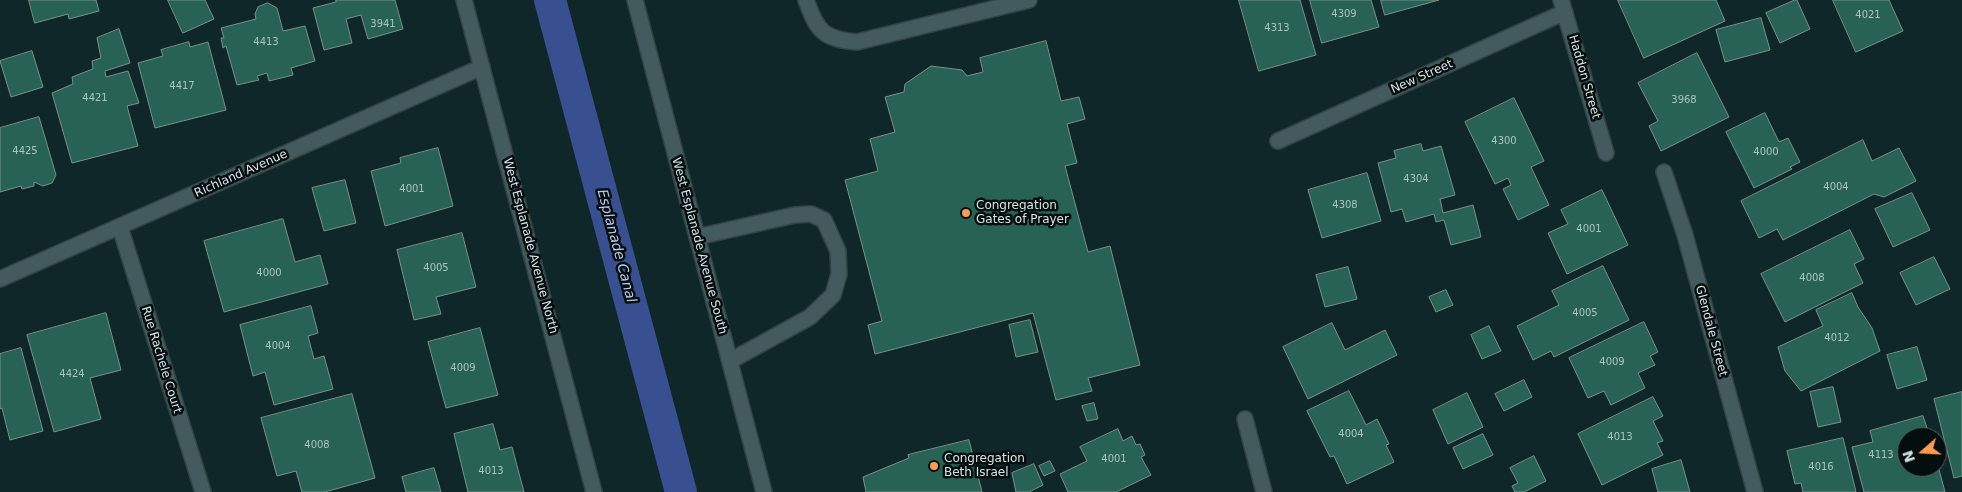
<!DOCTYPE html>
<style>
body{margin:0}
#map{position:relative;width:1962px;height:492px;overflow:hidden;background:#10272a;font-family:"DejaVu Sans",sans-serif}
canvas{display:block}
.north{position:absolute;left:1897px;top:427px;width:50px;height:50px;box-sizing:border-box;background:#050e0f;border:1px solid #596365;border-radius:50%;rotate:251deg;font-size:14px;font-weight:700;line-height:20px;text-align:center;color:#d6e3e5}
.north::after{content:'';display:block;margin:auto;width:18px;height:22px;background:#fd9d54;clip-path:polygon(50% 0,100% 100%,50% 72%,0 100%)}
</style>
<div id="map">
<canvas width="1962" height="492"></canvas>
<div class="north">N</div>
</div>
<script>
const ctx = document.querySelector('canvas').getContext('2d');
ctx.lineJoin = 'round';
function stroke(path, color, width, dash) { ctx.strokeStyle = color; ctx.lineWidth = width; ctx.lineCap = dash ? 'butt' : 'round'; ctx.setLineDash(dash || []); ctx.stroke(path); }
function fill(path, color) { ctx.fillStyle = color; ctx.fill(path, 'evenodd'); }
function drawText(font, color, halo, rows, align = 'center') {
  ctx.font = font + ' "DejaVu Sans",sans-serif'; ctx.lineWidth = 5; ctx.setLineDash([]); ctx.textBaseline = 'middle'; ctx.strokeStyle = halo; ctx.fillStyle = color; for (const [text, x, y, turn = 0] of rows) {
    ctx.save(); ctx.translate(x, y); ctx.rotate((+turn || 0) * Math.PI / 180); ctx.textAlign = isNaN(turn) ? turn : align; if (halo) ctx.strokeText(text, 0, 0); ctx.fillText(text, 0, 0); ctx.restore();
  }
}
stroke(new Path2D(`
 M 550,0 L 681,492`), '#385090', 32);
const building = new Path2D(`
 M 29,0 L 96,0 L 99,11 L 69,19 L 68,14 L 35,23 Z
 M 168,0 L 205,0 L 214,19 L 183,33 Z
 M 336,0 L 395,0 L 403,29 L 368,39 L 361,15 L 346,19 L 352,43 L 324,50 L 313,8 L 336,2 Z
 M 1239,0 L 1300,0 L 1316,55 L 1259,71 Z
 M 1310,0 L 1371,0 L 1379,27 L 1322,43 Z
 M 1381,0 L 1439,0 L 1385,15 Z
 M 1618,0 L 1716,0 L 1725,21 L 1644,58 Z
 M 1795,0 L 1797,0 L 1810,29 L 1780,43 L 1766,13 Z
 M 1833,0 L 1889,0 L 1903,31 L 1856,52 Z
 M 268,3 L 277,8 L 283,31 L 305,26 L 315,61 L 291,68 L 293,75 L 269,81 L 267,73 L 257,76 L 259,80 L 237,85 L 226,46 L 223,48 L 221,38 L 224,38 L 221,28 L 256,19 L 255,14 L 258,7 Z
 M 1761,18 L 1770,50 L 1725,62 L 1716,30 Z
 M 119,29 L 130,63 L 105,71 L 106,77 L 128,71 L 139,103 L 127,106 L 138,146 L 72,163 L 52,93 L 73,84 L 72,77 L 93,69 L 92,61 L 101,58 L 97,38 Z
 M 1046,41 L 1061,101 L 1079,97 L 1085,119 L 1067,124 L 1077,163 L 1065,166 L 1088,252 L 1110,246 L 1140,365 L 1088,378 L 1092,391 L 1056,400 L 1033,313 L 875,354 L 868,325 L 882,321 L 845,180 L 878,171 L 870,139 L 895,132 L 885,97 L 904,92 L 905,84 L 931,66 L 962,70 L 967,76 L 983,72 L 980,58 Z
 M 189,42 L 190,47 L 208,42 L 226,110 L 155,128 L 138,63 L 163,56 L 161,50 Z
 M 32,51 L 43,87 L 11,97 L 0,61 Z
 M 1697,53 L 1729,117 L 1661,151 L 1649,126 L 1658,121 L 1638,83 Z
 M 1514,98 L 1544,161 L 1531,167 L 1549,205 L 1518,220 L 1503,189 L 1511,185 L 1508,178 L 1495,184 L 1465,122 Z
 M 1765,113 L 1779,142 L 1788,138 L 1800,162 L 1790,167 L 1792,169 L 1754,188 L 1726,132 Z
 M 39,117 L 56,175 L 52,183 L 43,186 L 34,182 L 34,186 L 22,189 L 21,186 L 0,192 L 0,128 Z
 M 1863,140 L 1872,161 L 1899,148 L 1916,181 L 1884,197 L 1874,194 L 1783,240 L 1777,229 L 1759,238 L 1741,201 Z
 M 1421,144 L 1423,151 L 1441,146 L 1455,195 L 1440,199 L 1443,213 L 1473,205 L 1481,237 L 1451,245 L 1444,220 L 1436,222 L 1434,214 L 1406,222 L 1402,209 L 1391,212 L 1378,163 L 1396,158 L 1394,151 Z
 M 438,148 L 453,206 L 385,226 L 371,171 L 401,163 L 400,158 Z
 M 1367,173 L 1381,221 L 1322,238 L 1308,190 Z
 M 345,180 L 356,223 L 324,231 L 312,188 Z
 M 1602,190 L 1628,245 L 1567,274 L 1548,233 L 1568,224 L 1561,210 Z
 M 1912,193 L 1930,230 L 1893,247 L 1875,209 Z
 M 283,219 L 295,262 L 320,255 L 328,284 L 224,312 L 204,241 Z
 M 1850,230 L 1864,259 L 1854,264 L 1863,283 L 1785,322 L 1761,274 Z
 M 462,233 L 476,287 L 436,297 L 441,314 L 414,320 L 397,250 Z
 M 1934,257 L 1950,289 L 1916,305 L 1900,273 Z
 M 1603,266 L 1629,320 L 1554,357 L 1551,351 L 1533,360 L 1517,326 L 1559,305 L 1552,291 Z
 M 1348,267 L 1357,299 L 1325,307 L 1316,275 Z
 M 1446,290 L 1453,305 L 1436,312 L 1429,297 Z
 M 1852,293 L 1858,307 L 1872,328 L 1880,351 L 1801,391 L 1785,371 L 1778,347 L 1823,326 L 1816,310 Z
 M 311,306 L 318,333 L 308,336 L 314,359 L 324,356 L 333,389 L 274,405 L 265,372 L 253,376 L 240,325 Z
 M 106,313 L 121,370 L 90,378 L 101,419 L 54,432 L 27,335 Z
 M 1030,320 L 1038,352 L 1016,357 L 1009,325 Z
 M 1644,322 L 1658,352 L 1650,356 L 1655,365 L 1638,373 L 1645,388 L 1611,405 L 1604,391 L 1588,398 L 1569,358 Z
 M 1332,323 L 1345,350 L 1385,330 L 1397,355 L 1308,399 L 1283,347 Z
 M 1489,326 L 1501,351 L 1482,359 L 1471,335 Z
 M 480,328 L 498,395 L 446,408 L 428,342 Z
 M 1917,347 L 1927,380 L 1897,389 L 1887,355 Z
 M 21,348 L 43,431 L 10,440 L 2,408 L 0,409 L 0,354 Z
 M 1524,380 L 1532,397 L 1504,411 L 1495,394 Z
 M 1833,387 L 1841,422 L 1818,427 L 1810,392 Z
 M 1349,391 L 1366,425 L 1377,419 L 1389,444 L 1386,445 L 1394,462 L 1347,484 L 1334,456 L 1330,457 L 1307,411 Z
 M 1962,392 L 1962,476 L 1954,478 L 1934,399 Z
 M 1467,393 L 1483,427 L 1448,444 L 1433,410 Z
 M 352,394 L 375,478 L 325,492 L 302,492 L 296,471 L 277,476 L 261,418 Z
 M 1653,397 L 1663,416 L 1653,421 L 1663,441 L 1657,443 L 1663,455 L 1602,485 L 1578,434 Z
 M 1094,403 L 1098,419 L 1087,421 L 1082,406 Z
 M 1923,416 L 1930,437 L 1907,437 L 1907,467 L 1937,467 L 1937,462 L 1945,492 L 1864,492 L 1852,447 L 1873,442 L 1870,431 Z
 M 493,424 L 500,450 L 512,447 L 524,492 L 468,492 L 454,434 Z
 M 1118,429 L 1123,441 L 1132,436 L 1136,445 L 1140,444 L 1145,455 L 1141,457 L 1151,475 L 1116,492 L 1068,492 L 1060,474 L 1087,461 L 1080,447 Z
 M 1483,434 L 1493,455 L 1463,469 L 1453,448 Z
 M 1843,438 L 1856,492 L 1803,492 L 1801,483 L 1795,484 L 1787,451 Z
 M 969,440 L 982,492 L 866,492 L 863,477 L 909,458 L 908,455 Z
 M 1534,456 L 1546,481 L 1524,492 L 1515,492 L 1512,486 L 1518,483 L 1510,468 Z
 M 1681,460 L 1690,492 L 1658,492 L 1652,469 Z
 M 1050,461 L 1055,471 L 1044,476 L 1039,466 Z
 M 1034,464 L 1043,485 L 1029,492 L 1016,492 L 1012,473 Z
 M 434,468 L 441,492 L 406,492 L 402,477 Z`);
fill(building, '#276255');
stroke(building, '#79918a', 1);
const lane = new Path2D(`
 M 806,0 C 817,31 823,39 857,42 L 1029,0
 M 697,237 L 795,215 L 811,214 L 824,220 L 838,251 L 839,274 L 833,295 L 810,317 L 730,361`);
const street = new Path2D(`
 M 1561,0 L 1606,153
 M 1278,141 L 1565,12
 M 1664,172 L 1685,235 L 1755,492
 M 120,227 L 203,492
 M 0,279 L 482,67
 M 1245,419 L 1264,492`);
const secondary = new Path2D(`
 M 464,0 L 594,492
 M 635,0 L 764,492`);
stroke(lane, '#334345', 18);
stroke(street, '#334345', 18);
stroke(secondary, '#334345', 18);
stroke(lane, '#435b5e', 15);
stroke(street, '#435b5e', 15);
stroke(secondary, '#435b5e', 15);
for (const [x, y, r, color] of [
 [966,213,5,"#fd9d54"],
 [934,466,5,"#fd9d54"]
]) { const dot = new Path2D(); dot.arc(x, y, r, 0, 2 * Math.PI); ctx.fillStyle = color; ctx.fill(dot); stroke(dot, '#050e0f', 2); }
drawText('10px', '#aac3c1', null, [
 ["4309",1344,14],
 ["4021",1868,15],
 ["3941",383,24],
 ["4313",1277,28],
 ["4413",266,42],
 ["4417",182,86],
 ["4421",95,98],
 ["3968",1684,100],
 ["4300",1504,141],
 ["4425",25,151],
 ["4000",1766,152],
 ["4304",1416,179],
 ["4004",1836,187],
 ["4001",412,189],
 ["4308",1345,205],
 ["4001",1589,229],
 ["4005",436,268],
 ["4000",269,273],
 ["4008",1812,278],
 ["4005",1585,313],
 ["4012",1837,338],
 ["4004",278,346],
 ["4009",1612,362],
 ["4009",463,368],
 ["4424",72,374],
 ["4004",1351,434],
 ["4013",1620,437],
 ["4008",317,445],
 ["4113",1881,455],
 ["4001",1114,459],
 ["4016",1821,467],
 ["4013",491,471]
]);
drawText('12px', '#d6e3e5', '#050e0f', [
 ["New Street",1422,77,-24],
 ["Haddon Street",1584,77,74],
 ["Richland Avenue",241,174,-24],
 ["West Esplanade Avenue North",530,246,75],
 ["West Esplanade Avenue South",699,246,75],
 ["Glendale Street",1711,331,75],
 ["Rue Rachele Court",161,360,73]
]);
drawText('12px', '#d6e3e5', '#050e0f', [
 ["Congregation",976,206],
 ["Gates of Prayer",976,220],
 ["Congregation",944,459],
 ["Beth Israel",944,473]
], 'left');
drawText('italic 14px', '#b7c8ed', '#050e0f', [
 ["Esplanade Canal",616,246,75]
]);
</script>
